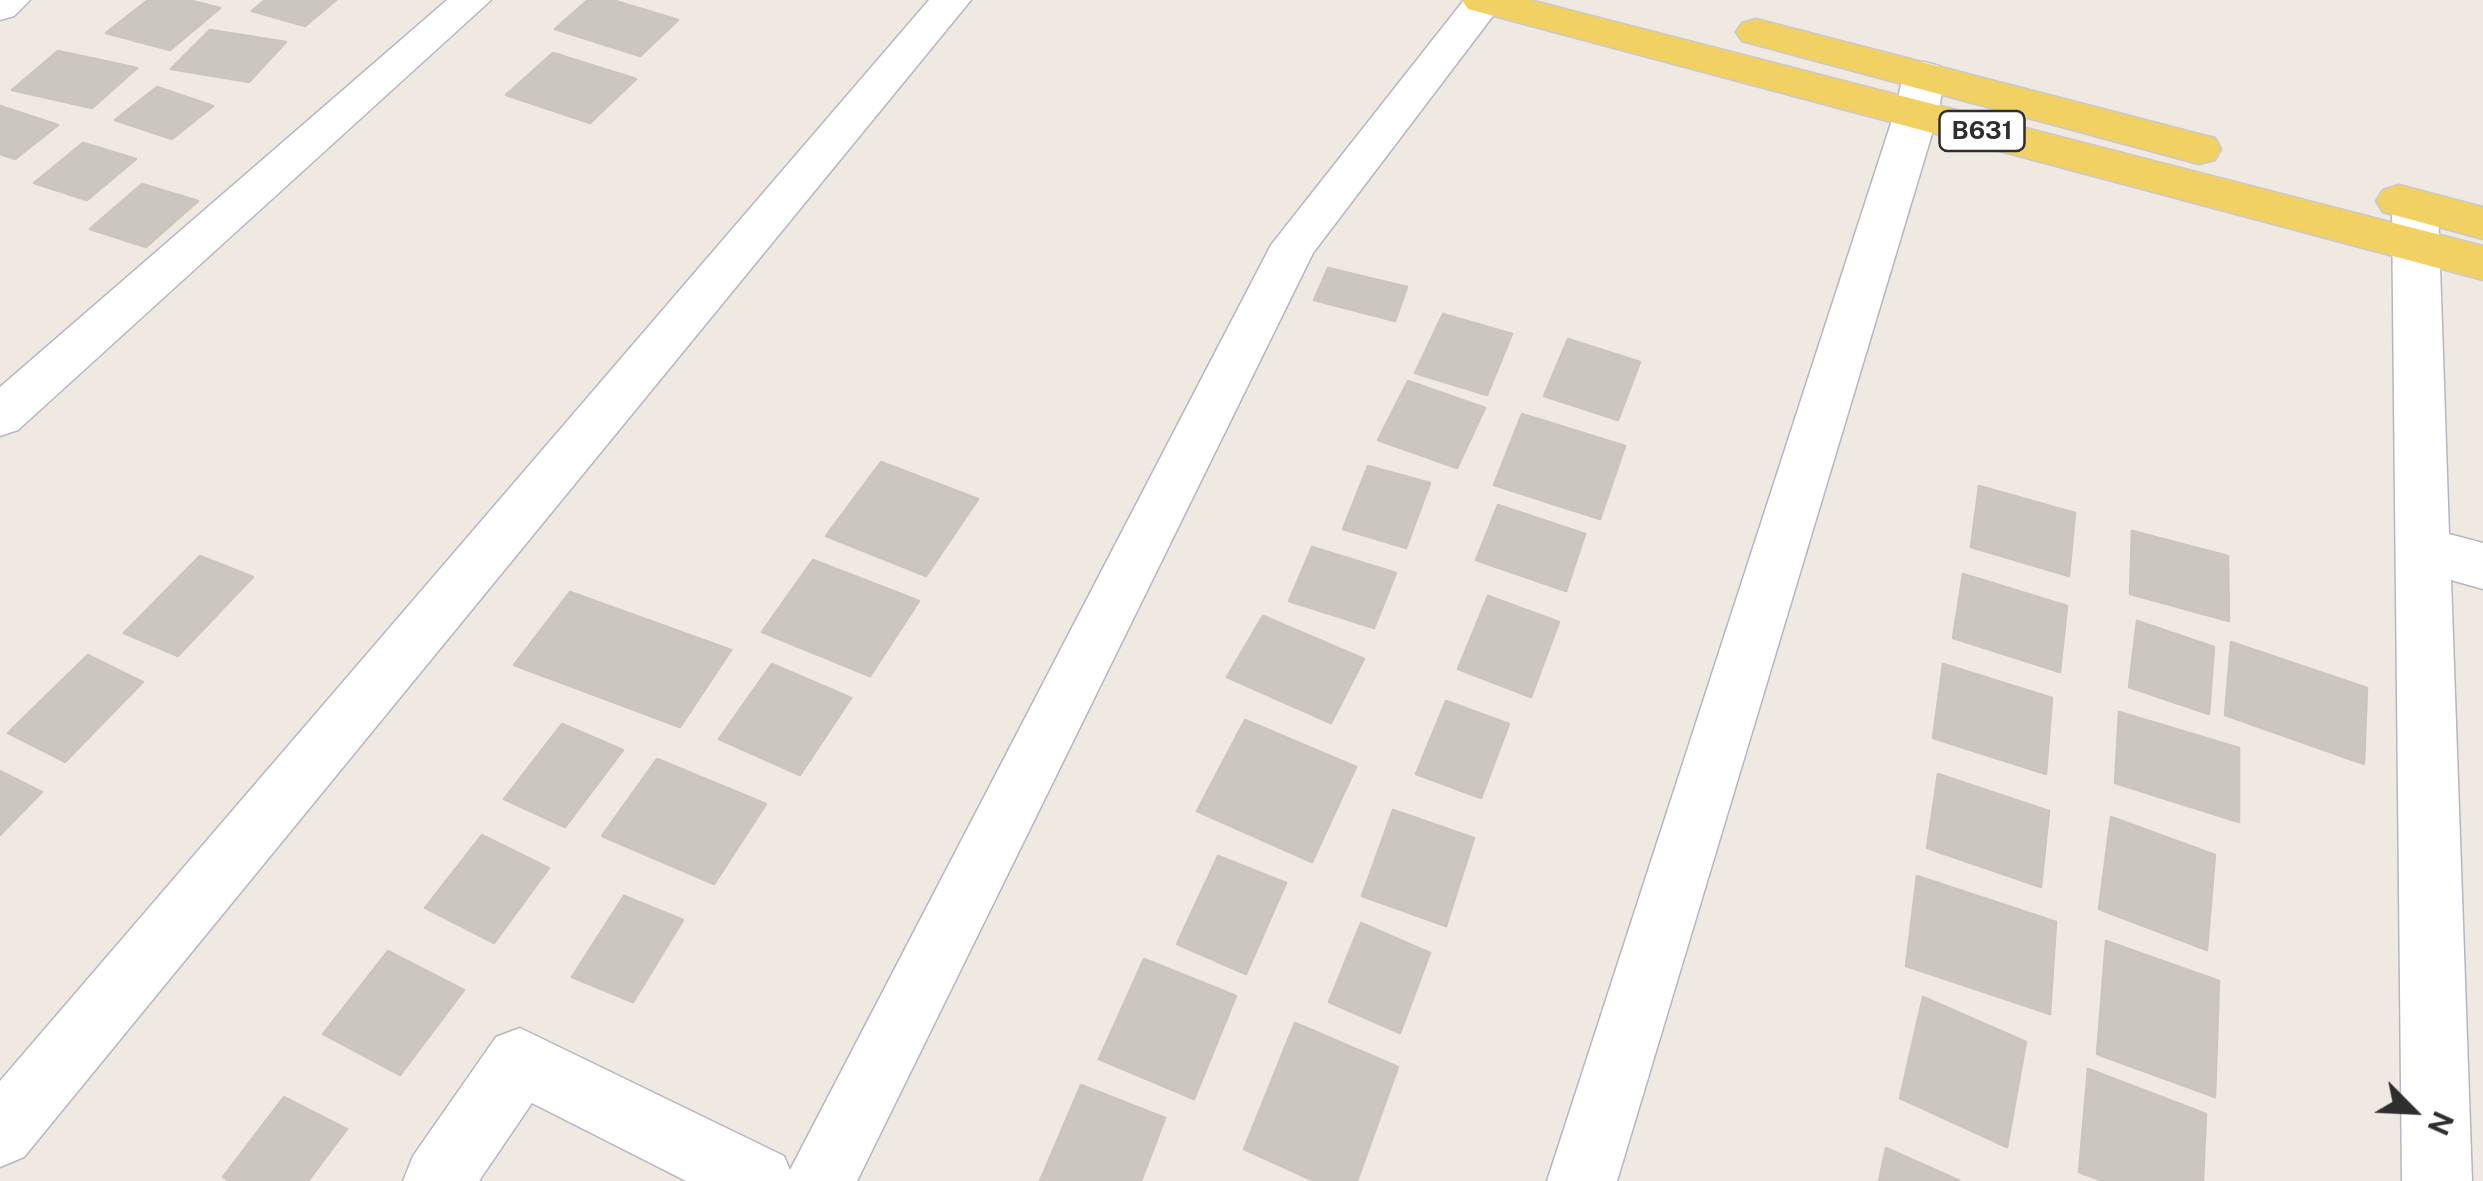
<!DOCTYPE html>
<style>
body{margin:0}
#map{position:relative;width:2483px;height:1181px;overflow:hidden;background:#efe9e1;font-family:"Public Sans",sans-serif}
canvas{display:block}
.north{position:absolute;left:2363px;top:1061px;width:100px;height:100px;-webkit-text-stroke:8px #fff;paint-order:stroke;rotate:114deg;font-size:28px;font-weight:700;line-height:40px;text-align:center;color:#2e2e2e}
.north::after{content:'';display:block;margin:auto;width:35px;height:45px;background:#2e2e2e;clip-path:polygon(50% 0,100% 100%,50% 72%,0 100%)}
</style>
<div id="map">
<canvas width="2483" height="1181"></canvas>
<div class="north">N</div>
</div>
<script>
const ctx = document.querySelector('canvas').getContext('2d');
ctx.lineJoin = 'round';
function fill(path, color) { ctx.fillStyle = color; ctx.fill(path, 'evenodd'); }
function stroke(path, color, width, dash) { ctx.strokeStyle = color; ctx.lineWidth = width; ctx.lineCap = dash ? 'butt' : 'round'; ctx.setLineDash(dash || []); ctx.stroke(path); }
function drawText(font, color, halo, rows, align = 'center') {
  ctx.font = font + ' "Public Sans",sans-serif'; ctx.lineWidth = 9; ctx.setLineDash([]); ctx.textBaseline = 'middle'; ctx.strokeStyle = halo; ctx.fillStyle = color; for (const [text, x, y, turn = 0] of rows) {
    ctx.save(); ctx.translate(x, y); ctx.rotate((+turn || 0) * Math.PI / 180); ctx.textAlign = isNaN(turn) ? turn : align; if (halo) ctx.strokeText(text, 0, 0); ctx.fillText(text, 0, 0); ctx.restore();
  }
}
const building = new Path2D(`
 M 148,0 L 188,0 L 220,8 L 170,50 L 106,33 Z
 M 265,0 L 336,0 L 305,26 L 252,11 Z
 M 588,0 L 612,0 L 678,20 L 640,56 L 555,29 Z
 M 210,30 L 286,42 L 249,82 L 171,69 Z
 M 58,51 L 137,68 L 92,108 L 12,90 Z
 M 553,53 L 636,79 L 590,123 L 506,95 Z
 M 157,87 L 213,106 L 172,139 L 115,120 Z
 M 0,106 L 58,125 L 15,159 L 0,154 Z
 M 83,143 L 136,159 L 87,200 L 34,183 Z
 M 142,184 L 198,201 L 146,247 L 90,229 Z
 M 1328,268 L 1407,287 L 1395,321 L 1314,300 Z
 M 1443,314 L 1512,334 L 1487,395 L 1415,373 Z
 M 1568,339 L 1640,362 L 1618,420 L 1544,396 Z
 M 1408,381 L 1485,408 L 1457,468 L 1378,440 Z
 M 1522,414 L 1625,446 L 1600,519 L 1494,485 Z
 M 881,462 L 978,499 L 926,576 L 826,536 Z
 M 1368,466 L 1430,483 L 1406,548 L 1343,529 Z
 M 1979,486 L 2075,513 L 2069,576 L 1971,547 Z
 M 1498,505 L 1585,534 L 1566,591 L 1476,560 Z
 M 2132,531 L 2228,556 L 2229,621 L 2130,594 Z
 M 1312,547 L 1396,573 L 1374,628 L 1289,601 Z
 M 200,556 L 253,577 L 178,656 L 124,633 Z
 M 813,560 L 919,601 L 870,676 L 762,632 Z
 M 1963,574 L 2067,606 L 2060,672 L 1953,638 Z
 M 570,592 L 731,650 L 680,727 L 514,665 Z
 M 1488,596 L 1559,622 L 1531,697 L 1458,669 Z
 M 1263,616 L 1364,659 L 1331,723 L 1227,677 Z
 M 2137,621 L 2214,647 L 2209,714 L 2129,687 Z
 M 2231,642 L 2367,688 L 2364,764 L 2225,715 Z
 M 88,655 L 143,682 L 65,762 L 8,733 Z
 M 772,664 L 851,698 L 800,775 L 719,739 Z
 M 1943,664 L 2052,698 L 2046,774 L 1933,738 Z
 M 1446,701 L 1509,724 L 1481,798 L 1416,774 Z
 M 2119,712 L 2239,748 L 2239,822 L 2115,783 Z
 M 1245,720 L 1356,767 L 1312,862 L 1197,811 Z
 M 562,724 L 623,750 L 565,827 L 504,799 Z
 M 657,759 L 766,804 L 714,884 L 602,836 Z
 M 0,771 L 42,792 L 0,835 Z
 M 1938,774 L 2049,811 L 2041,887 L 1927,848 Z
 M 1393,810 L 1474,838 L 1446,926 L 1362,896 Z
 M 2111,817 L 2215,855 L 2207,950 L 2099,909 Z
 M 482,835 L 549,868 L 494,943 L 425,908 Z
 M 1218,856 L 1286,883 L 1246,974 L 1177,944 Z
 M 1917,876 L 2056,922 L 2050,1014 L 1906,966 Z
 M 624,896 L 683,920 L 633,1002 L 572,977 Z
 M 1361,923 L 1430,953 L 1400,1033 L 1329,1002 Z
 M 2106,941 L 2219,981 L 2215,1097 L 2097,1054 Z
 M 388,951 L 464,990 L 400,1075 L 323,1034 Z
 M 1144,959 L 1236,996 L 1194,1099 L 1099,1059 Z
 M 1923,997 L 2026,1042 L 2007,1147 L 1900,1098 Z
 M 1295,1023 L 1398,1067 L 1357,1181 L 1314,1181 L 1244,1149 Z
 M 2088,1069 L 2206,1114 L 2203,1181 L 2103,1181 L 2079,1172 Z
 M 1081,1085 L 1165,1118 L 1141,1181 L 1040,1181 Z
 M 284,1097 L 347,1129 L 308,1181 L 230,1181 L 223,1177 Z
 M 1886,1148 L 1960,1181 L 1879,1181 Z`);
fill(building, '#cbc7bf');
stroke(building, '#cbc5ba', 2.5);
const minor = new Path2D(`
 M 0,0 L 30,0 L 14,16 L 0,20 Z
 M 447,0 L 491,0 L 18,430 L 0,436 L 0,387 Z
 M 929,0 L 971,0 L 24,1157 L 0,1167 L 0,1081 Z
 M 1464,0 L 1505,0 L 1313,253 L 857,1181 L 686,1181 L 532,1103 L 479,1181 L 403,1181 L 413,1156 L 496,1037 L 520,1028 L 784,1156 L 790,1170 L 1271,245 Z
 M 1924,62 L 1939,66 L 1945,76 L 1938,114 L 1617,1181 L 1547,1181 L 1894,114 L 1903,76 L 1909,66 Z
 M 2415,190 L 2431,195 L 2438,206 L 2449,534 L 2483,543 L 2483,589 L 2451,580 L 2472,1181 L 2402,1181 L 2392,206 L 2399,195 Z`);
const major = new Path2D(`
 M 1462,0 L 1530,0 L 2483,246 L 2483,280 L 1468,9 Z
 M 1756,19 L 2199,134 L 2215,138 L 2221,149 L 2215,160 L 2199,164 L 1742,41 L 1736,32 L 1742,23 Z
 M 2399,185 L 2483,207 L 2483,239 L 2383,212 L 2376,201 L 2383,190 Z`);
stroke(minor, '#b4b7c1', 3);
stroke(major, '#c9c9c9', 3);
fill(minor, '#fff');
fill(major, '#f2d163');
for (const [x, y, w] of [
 [1982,131,85]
]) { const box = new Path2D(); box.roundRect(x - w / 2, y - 20, w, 40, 8); ctx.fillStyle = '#fff'; ctx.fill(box); stroke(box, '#2e2e2e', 2.5); }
drawText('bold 25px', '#2e2e2e', null, [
 ["B631",1982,131]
]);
</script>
